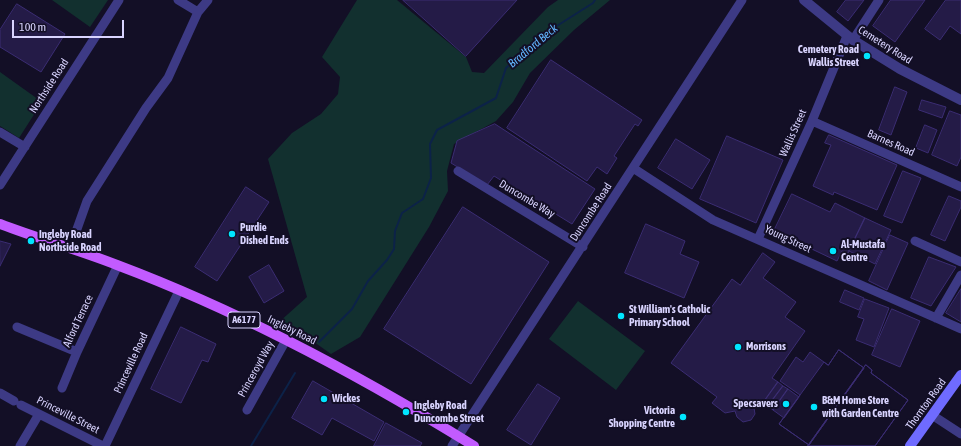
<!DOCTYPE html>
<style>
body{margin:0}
#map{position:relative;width:961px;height:446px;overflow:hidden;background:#130f26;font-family:"Asap Condensed",sans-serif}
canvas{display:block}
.scale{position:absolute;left:12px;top:20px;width:112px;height:18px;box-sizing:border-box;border:2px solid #d9d4ff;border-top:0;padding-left:5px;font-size:12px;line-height:14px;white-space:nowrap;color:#d9d4ff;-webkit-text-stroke:3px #130f26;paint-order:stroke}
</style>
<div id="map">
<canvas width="961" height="446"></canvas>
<div class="scale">100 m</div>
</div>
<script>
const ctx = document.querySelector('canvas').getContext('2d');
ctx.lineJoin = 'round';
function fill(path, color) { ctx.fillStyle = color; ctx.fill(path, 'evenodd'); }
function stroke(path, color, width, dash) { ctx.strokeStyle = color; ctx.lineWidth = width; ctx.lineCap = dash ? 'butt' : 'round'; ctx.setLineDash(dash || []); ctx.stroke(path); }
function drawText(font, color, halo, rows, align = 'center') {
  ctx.font = font + ' "Asap Condensed",sans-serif'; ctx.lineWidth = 4; ctx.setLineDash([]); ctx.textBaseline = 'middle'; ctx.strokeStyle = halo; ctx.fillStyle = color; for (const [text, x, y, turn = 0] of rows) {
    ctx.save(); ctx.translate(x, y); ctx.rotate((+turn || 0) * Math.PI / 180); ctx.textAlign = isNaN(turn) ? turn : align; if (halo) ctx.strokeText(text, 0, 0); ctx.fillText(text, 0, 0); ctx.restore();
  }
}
fill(new Path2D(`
 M 52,0 L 108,0 L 90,27 Z
 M 357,0 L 397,0 L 466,57 L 472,72 L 484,73 L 548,7 L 558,0 L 610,0 L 574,30 L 530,73 L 513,102 L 496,121 L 454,144 L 447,171 L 448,191 L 429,227 L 360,337 L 331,354 L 307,337 L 278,323 L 307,297 L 268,159 L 292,133 L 321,114 L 338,94 L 340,77 L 322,57 Z
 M 0,72 L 42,102 L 19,138 L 0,126 Z
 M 578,301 L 645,351 L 616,390 L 549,339 Z`), '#12302f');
stroke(new Path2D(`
 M 319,342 L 352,309 L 368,281 L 387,260 L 394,249 L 395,231 L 402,213 L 423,199 L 431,178 L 430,144 L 437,130 L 496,98 L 506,68 L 541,36 L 593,3 L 595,0
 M 251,446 L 295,373`), '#0c2248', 2);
const building = new Path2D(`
 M 403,0 L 517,0 L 466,56 Z
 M 846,0 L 864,0 L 848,21 L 837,12 Z
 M 891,0 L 925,0 L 895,42 L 873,26 Z
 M 946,0 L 961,0 L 961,34 L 950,26 L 940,40 L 925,29 Z
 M 17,4 L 65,34 L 41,72 L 0,47 L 0,30 Z
 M 551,60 L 642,120 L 638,126 L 635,124 L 614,156 L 617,158 L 607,174 L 597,167 L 587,181 L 507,128 Z
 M 895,87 L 907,92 L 891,135 L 879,130 Z
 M 922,100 L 946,107 L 942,118 L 919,110 Z
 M 950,111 L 961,115 L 961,157 L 957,166 L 932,155 Z
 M 495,124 L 595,189 L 572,224 L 494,176 L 487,185 L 451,163 L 457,141 Z
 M 925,125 L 937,130 L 928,153 L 916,148 Z
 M 829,135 L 897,165 L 877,210 L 834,192 L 833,195 L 813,186 L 831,145 L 825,143 Z
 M 727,136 L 783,160 L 756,223 L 700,199 Z
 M 676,139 L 710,160 L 692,189 L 658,168 Z
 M 903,171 L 921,178 L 902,223 L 884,216 Z
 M 246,187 L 269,202 L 217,281 L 195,267 Z
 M 792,194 L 830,212 L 835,203 L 865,218 L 848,253 L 842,251 L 837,261 L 774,231 Z
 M 949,196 L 961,201 L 961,207 L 945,241 L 931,235 Z
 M 463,207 L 549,262 L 471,384 L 384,329 Z
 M 865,218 L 891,230 L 875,264 L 849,251 Z
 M 646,224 L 685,241 L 680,254 L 699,262 L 684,298 L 625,273 Z
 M 890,235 L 908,243 L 887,290 L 869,281 Z
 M 0,241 L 11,244 L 0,266 Z
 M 763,253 L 775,262 L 763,278 L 796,302 L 785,317 L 805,331 L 772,378 L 778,382 L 760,407 L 754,408 L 755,414 L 751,420 L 743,422 L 737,417 L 735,411 L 725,413 L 712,403 L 717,397 L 671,363 L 732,279 L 740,285 Z
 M 929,257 L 956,267 L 931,306 L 911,298 Z
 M 269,265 L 284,291 L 264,303 L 249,277 Z
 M 961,289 L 961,322 L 946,313 Z
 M 845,290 L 864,298 L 859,310 L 840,302 Z
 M 865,299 L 889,308 L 874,347 L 856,340 L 864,319 L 858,317 Z
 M 892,309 L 920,321 L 900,367 L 872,355 Z
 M 181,327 L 216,344 L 208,362 L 202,360 L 181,403 L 151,389 Z
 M 839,350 L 864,368 L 809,445 L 779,424 L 800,395 L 780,381 L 796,357 L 803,362 L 810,352 L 828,365 Z
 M 839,350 L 864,368 L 809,445 L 779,424 L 824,362 L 828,365 Z
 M 866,365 L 872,370 L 871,373 L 908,400 L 875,446 L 808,446 Z
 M 866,365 L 872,370 L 871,373 L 908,400 L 875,446 L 808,446 Z
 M 313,381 L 384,422 L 374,441 L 332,418 L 322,435 L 292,418 Z
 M 778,382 L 783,386 L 768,406 L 763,403 Z
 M 538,384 L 560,398 L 531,445 L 507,430 Z
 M 783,386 L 788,389 L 773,410 L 768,406 Z
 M 788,389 L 799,397 L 784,418 L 773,410 Z
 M 386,423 L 422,443 L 420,446 L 374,446 Z`);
fill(building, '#241b47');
stroke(building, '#3b2d73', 1);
stroke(new Path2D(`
 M 178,0 L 198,12
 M 853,40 L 879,0
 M 812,121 L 961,187
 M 0,132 L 25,147
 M 633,168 L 713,220 L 961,329
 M 458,171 L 583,247
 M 0,185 L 119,0
 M 77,229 L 87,201 L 146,108 L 168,78 L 198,12 L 208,0
 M 758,239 L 812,121 L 847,36
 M 915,241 L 961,262
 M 936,318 L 961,275
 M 17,327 L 77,352
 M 62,388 L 77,352 L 118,265
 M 0,393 L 14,401
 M 21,405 L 103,446
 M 247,410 L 286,340
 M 932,415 L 961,434
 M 20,446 L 39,414
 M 105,446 L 179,291
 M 452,446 L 742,0`), '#3d3a85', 9);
stroke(new Path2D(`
 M 804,0 L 853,40 L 900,69 L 961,100`), '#3d3a85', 10);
stroke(new Path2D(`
 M 910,446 L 961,375`), '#6f6bff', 10);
stroke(new Path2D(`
 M 0,224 C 39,239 79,250 117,265 C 242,312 361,376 474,446`), '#c25bff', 10);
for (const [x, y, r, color] of [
 [867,56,4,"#00e5ff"],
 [232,234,4,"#00e5ff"],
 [31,241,4,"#00e5ff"],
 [833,251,4,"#00e5ff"],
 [621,316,4,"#00e5ff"],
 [738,347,4,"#00e5ff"],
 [324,399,4,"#00e5ff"],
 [786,404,4,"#00e5ff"],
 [814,407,4,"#00e5ff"],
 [406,412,4,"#00e5ff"],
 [683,417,4,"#00e5ff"]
]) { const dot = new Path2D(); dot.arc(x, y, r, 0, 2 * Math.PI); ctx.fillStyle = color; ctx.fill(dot); stroke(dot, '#130f26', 1.5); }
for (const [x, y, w] of [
 [244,320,32]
]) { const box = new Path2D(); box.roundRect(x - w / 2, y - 8, w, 16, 3); ctx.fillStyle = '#130f26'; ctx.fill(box); stroke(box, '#d9d4ff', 1); }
drawText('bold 10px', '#d9d4ff', null, [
 ["A6177",244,320]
]);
drawText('11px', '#d9d4ff', '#130f26', [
 ["Cemetery Road",885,45,32],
 ["Northside Road",49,86,-57],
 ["Wallis Street",793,133,-66],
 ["Barnes Road",891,143,24],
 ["Duncombe Way",527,199,31],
 ["Duncombe Road",591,212,-57],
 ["Young Street",788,239,25],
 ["Alford Terrace",78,321,-65],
 ["Ingleby Road",292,330,26],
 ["Princeville Road",131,363,-65],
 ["Princeroyd Way",256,369,-61],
 ["Thornton Road",926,404,-54],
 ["Princeville Street",68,415,27]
]);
drawText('bold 11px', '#d9d4ff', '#130f26', [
 ["Cemetery Road",859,50,"right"],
 ["Wallis Street",859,63,"right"],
 ["Purdie",240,228],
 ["Dished Ends",240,241],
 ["Ingleby Road",39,235],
 ["Northside Road",39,248],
 ["Al-Mustafa",841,245],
 ["Centre",841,258],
 ["St William's Catholic",629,310],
 ["Primary School",629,323],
 ["Morrisons",746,347],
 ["Wickes",332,399],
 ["B&M Home Store",822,401],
 ["with Garden Centre",822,414],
 ["Specsavers",778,404,"right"],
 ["Ingleby Road",414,406],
 ["Duncombe Street",414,419],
 ["Victoria",675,411,"right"],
 ["Shopping Centre",675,424,"right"]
], 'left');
drawText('italic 12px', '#62b6ff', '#130f26', [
 ["Bradford Beck",533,46,-40]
]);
</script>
